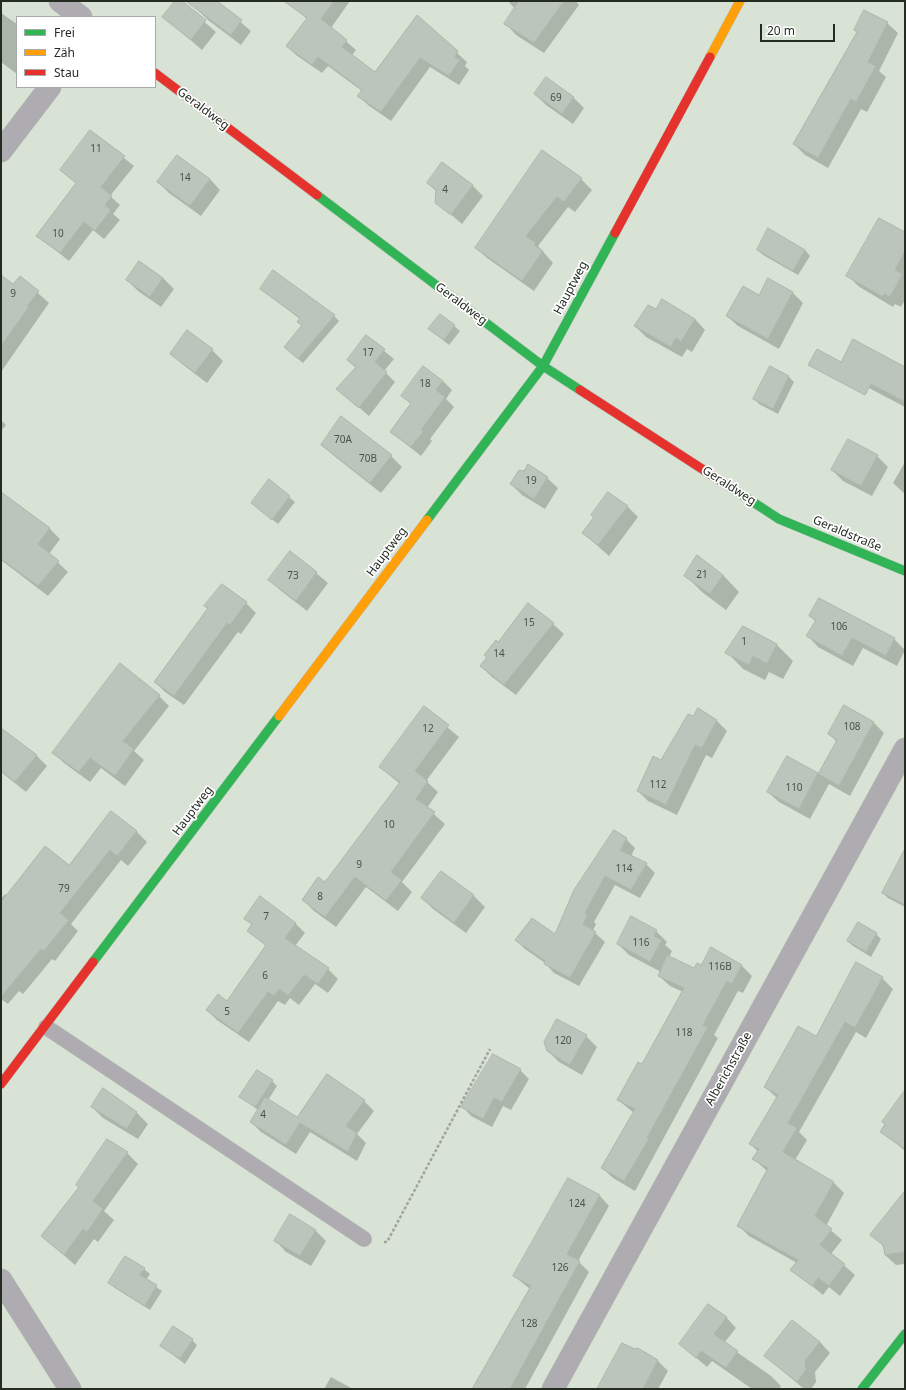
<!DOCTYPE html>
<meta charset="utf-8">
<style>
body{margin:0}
#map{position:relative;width:906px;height:1390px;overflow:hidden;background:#d8e3d5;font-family:"Noto Sans",sans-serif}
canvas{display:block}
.frame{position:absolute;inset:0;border:2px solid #242c22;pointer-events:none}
.legend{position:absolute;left:16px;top:16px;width:140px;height:72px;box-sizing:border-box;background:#fff;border:1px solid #a7aba7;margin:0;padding:5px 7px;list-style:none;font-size:12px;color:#242c22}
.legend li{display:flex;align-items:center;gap:8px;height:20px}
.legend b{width:20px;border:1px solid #a7aba7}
.scale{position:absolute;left:760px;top:24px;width:75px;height:18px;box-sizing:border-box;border:2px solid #242c22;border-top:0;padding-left:5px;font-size:12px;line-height:14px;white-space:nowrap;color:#242c22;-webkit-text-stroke:3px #fff;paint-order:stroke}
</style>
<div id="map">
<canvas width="906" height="1390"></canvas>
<div class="frame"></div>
<ul class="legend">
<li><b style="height:5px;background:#30b455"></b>Frei</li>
<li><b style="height:5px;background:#ff9f0a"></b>Zäh</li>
<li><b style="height:5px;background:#e5322d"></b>Stau</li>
</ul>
<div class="scale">20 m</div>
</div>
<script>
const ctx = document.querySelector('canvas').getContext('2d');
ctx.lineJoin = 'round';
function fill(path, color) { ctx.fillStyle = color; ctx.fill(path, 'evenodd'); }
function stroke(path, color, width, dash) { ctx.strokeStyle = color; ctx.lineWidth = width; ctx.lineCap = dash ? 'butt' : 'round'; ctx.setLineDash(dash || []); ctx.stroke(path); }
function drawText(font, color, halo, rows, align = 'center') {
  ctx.font = font + ' "Noto Sans",sans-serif'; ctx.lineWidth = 3.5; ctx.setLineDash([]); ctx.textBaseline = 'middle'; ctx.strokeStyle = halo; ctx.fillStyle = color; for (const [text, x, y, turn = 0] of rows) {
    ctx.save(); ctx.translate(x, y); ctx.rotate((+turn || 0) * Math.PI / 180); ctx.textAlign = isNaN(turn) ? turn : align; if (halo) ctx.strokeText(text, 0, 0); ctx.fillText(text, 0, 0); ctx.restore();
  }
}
fill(new Path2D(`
 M 176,1 L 180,1 L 216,32 L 202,50 L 164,17 Z
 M 205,1 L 216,1 L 251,31 L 241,45 L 208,20 L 198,10 Z
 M 295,1 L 350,1 L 331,28 L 356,50 L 352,55 L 375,73 L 417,17 L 467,62 L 465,66 L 469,70 L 459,85 L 430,67 L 391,121 L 368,105 L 359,96 L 362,91 L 328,66 L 322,73 L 296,55 L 287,46 L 307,19 L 292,6 Z
 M 576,1 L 579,5 L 544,53 L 516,35 L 506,24 L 515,9 L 508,1 Z
 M 1,13 L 17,24 L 17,74 L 1,62 Z
 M 887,23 L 898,33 L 879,71 L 886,77 L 867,112 L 861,109 L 828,168 L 805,155 L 794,144 L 857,32 L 855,30 Z
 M 535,94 L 574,98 L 584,108 L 573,124 L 546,105 Z
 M 90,131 L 134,166 L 110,196 L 120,205 L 113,214 L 120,220 L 104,239 L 93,230 L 69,261 L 38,236 L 77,184 L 61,170 Z
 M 442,164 L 473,186 L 483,196 L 462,224 L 436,202 L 437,192 L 428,183 Z
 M 210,179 L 220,190 L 201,216 L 169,193 L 158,182 Z
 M 581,179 L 592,190 L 575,212 L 568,207 L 538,246 L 553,263 L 534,291 L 487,258 L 476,248 Z
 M 769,230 L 805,250 L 810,256 L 798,275 L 763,255 L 758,250 Z
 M 905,233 L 905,300 L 901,307 L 895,304 L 893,307 L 858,286 L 848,275 Z
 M 140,262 L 163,278 L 174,289 L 161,307 L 138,291 L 127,280 Z
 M 20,277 L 49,303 L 1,372 L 1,300 Z
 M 768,279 L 793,293 L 803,303 L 779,349 L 738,326 L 727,316 L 759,296 Z
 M 261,289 L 334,316 L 339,321 L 303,363 L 290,352 L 303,326 L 298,321 L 300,319 Z
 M 656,311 L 695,319 L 705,330 L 692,352 L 687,349 L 682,357 L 646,337 L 635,326 Z
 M 454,326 L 460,331 L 449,345 L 429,329 Z
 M 366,336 L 394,359 L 384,371 L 395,382 L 369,416 L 338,389 L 356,368 L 348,360 Z
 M 212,350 L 223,361 L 207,383 L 182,364 L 171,354 Z
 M 771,367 L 789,377 L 794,382 L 778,414 L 759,404 L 754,398 Z
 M 905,368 L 905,407 L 850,378 Z
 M 443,381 L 452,390 L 446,399 L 454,407 L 430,439 L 432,441 L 421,456 L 391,432 L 411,404 L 402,396 Z
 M 1,420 L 6,425 L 1,431 Z
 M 322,444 L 391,456 L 402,467 L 381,493 L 333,455 Z
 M 877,456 L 888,467 L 872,496 L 843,481 L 832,470 Z
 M 905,462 L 905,494 L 893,483 Z
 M 547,478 L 558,488 L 545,509 L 522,495 L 511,484 Z
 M 269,481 L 295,502 L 278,524 L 258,508 Z
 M 4,495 L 50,529 L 60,539 L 49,554 L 68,572 L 48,596 L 1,560 L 1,499 Z
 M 627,506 L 638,517 L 609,556 L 583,533 Z
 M 291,552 L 328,583 L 307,611 L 280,590 L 270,580 Z
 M 723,575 L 739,592 L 726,610 L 702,592 L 686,576 Z
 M 246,603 L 256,613 L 241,634 L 238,632 L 184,705 L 165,692 L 155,682 Z
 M 810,616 L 894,639 L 905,650 L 897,666 L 863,648 L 853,666 L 818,647 L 808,636 L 816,622 Z
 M 553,624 L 564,634 L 516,695 L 492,677 L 481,666 L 499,643 Z
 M 743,627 L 777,645 L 793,661 L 783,679 L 769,672 L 765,680 L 743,669 L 727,652 Z
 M 159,696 L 169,706 L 134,751 L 144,760 L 125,786 L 101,768 L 90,782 L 64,763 L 54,753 Z
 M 424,708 L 459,737 L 426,781 L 438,792 L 427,808 L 445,824 L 402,882 L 412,892 L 398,911 L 366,887 L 336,927 L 314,911 L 303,900 L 325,884 L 400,784 L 380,767 Z
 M 694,718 L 716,720 L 727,731 L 712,758 L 706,755 L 677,815 L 648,801 L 638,791 Z
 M 874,723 L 884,733 L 850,796 L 829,784 L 810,819 L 779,802 L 768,792 L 787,757 L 819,775 L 837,742 L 829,734 Z
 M 1,729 L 36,755 L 47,766 L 26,792 L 1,772 Z
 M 136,831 L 147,842 L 128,866 L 121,860 L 71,924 L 78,931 L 55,961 L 52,959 L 23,994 L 19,991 L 8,1004 L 1,999 L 1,899 L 5,894 L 7,896 L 69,867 Z
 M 626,839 L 635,848 L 631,856 L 646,864 L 655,873 L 640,898 L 615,885 L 594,922 L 596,924 L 593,931 L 605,942 L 579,986 L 554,973 L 545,963 L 525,949 L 516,940 L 556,936 Z
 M 442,872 L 474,896 L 485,907 L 466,933 L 433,909 L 422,898 Z
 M 905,881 L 905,907 L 888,898 L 883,893 Z
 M 245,919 L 295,923 L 305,933 L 295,946 L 328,969 L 338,979 L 328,993 L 315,984 L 299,1005 L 290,998 L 285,1005 L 278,1001 L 249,1042 L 217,1020 L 207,1010 L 227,1002 L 266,946 L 248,931 L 252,925 Z
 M 656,931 L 667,942 L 665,945 L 672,951 L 669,957 L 695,969 L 701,966 L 742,966 L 752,976 L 743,993 L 738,991 L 714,1035 L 718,1038 L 635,1191 L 613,1178 L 602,1168 L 634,1113 L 618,1100 L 642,1066 L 683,992 L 670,986 L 659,976 L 661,972 L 629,955 L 618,944 Z
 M 876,934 L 881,939 L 871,957 L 853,946 L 848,941 Z
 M 882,978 L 893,989 L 866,1038 L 856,1032 L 799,1132 L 807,1140 L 795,1160 L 833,1182 L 844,1193 L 826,1226 L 842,1240 L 831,1254 L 855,1275 L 840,1296 L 829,1287 L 823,1295 L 792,1270 L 797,1263 L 749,1236 L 738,1225 L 768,1172 L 754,1159 L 758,1152 L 751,1144 L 777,1098 L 765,1087 L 816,1037 Z
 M 586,1036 L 597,1047 L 582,1075 L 559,1062 L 548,1051 Z
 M 520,1070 L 529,1079 L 511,1110 L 503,1106 L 492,1127 L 471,1116 L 463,1107 Z
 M 272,1081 L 277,1086 L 268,1100 L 297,1118 L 364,1101 L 374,1111 L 357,1134 L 366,1143 L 357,1161 L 310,1132 L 296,1154 L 261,1132 L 251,1122 L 258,1110 L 241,1097 Z
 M 103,1090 L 137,1113 L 148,1124 L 138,1139 L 103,1118 L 92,1107 Z
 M 905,1092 L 905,1151 L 882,1132 Z
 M 107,1141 L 127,1153 L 138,1164 L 104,1211 L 114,1220 L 98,1242 L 94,1239 L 75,1265 L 42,1236 L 80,1188 L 77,1185 Z
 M 569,1179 L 600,1196 L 609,1206 L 578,1261 L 589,1272 L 525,1389 L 474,1389 L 530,1289 L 514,1276 Z
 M 905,1196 L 905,1264 L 896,1265 L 885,1255 L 884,1247 L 872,1234 Z
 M 315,1230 L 326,1241 L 311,1266 L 286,1252 L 276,1241 Z
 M 144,1269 L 150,1274 L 146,1280 L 162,1291 L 150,1310 L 115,1288 L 110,1283 Z
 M 726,1317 L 736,1328 L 724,1343 L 771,1376 L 781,1386 L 779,1389 L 752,1389 L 712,1361 L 707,1367 L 680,1344 Z
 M 192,1340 L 197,1345 L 185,1364 L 161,1346 Z
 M 820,1342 L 830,1353 L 815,1372 L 816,1382 L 811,1389 L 804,1389 L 765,1356 Z
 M 638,1349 L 658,1361 L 668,1371 L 658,1389 L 598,1389 L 635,1351 Z
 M 331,1377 L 351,1388 L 351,1389 L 324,1389 Z`), '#0003');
const building = new Path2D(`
 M 175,1 L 182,1 L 206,20 L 191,40 L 162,17 Z
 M 186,1 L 217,1 L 242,20 L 231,35 Z
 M 284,1 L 334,1 L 321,19 L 347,40 L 342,47 L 375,72 L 417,15 L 458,51 L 455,57 L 460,60 L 449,76 L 420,58 L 381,112 L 357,96 L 362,90 L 318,57 L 312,65 L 286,46 L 307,18 Z
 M 519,1 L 564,1 L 534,43 L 504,24 Z
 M 864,10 L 888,22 L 868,62 L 876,66 L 856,102 L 851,99 L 818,158 L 793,144 L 857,32 L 854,30 Z
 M 546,77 L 574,97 L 562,114 L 534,94 Z
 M 90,130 L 125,156 L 101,187 L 112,196 L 105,205 L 111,210 L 95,231 L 84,222 L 60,253 L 36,236 L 76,183 L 60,170 Z
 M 542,150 L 582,178 L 564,202 L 557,197 L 526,236 L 536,243 L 534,245 L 543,251 L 522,281 L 475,248 Z
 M 177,155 L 210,179 L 190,206 L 157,182 Z
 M 442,162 L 473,185 L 451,215 L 435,203 L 436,190 L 427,183 Z
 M 879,218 L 905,232 L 905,251 L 895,270 L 903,274 L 890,297 L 884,294 L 883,297 L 846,276 Z
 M 768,228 L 805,250 L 793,271 L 757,250 Z
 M 139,261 L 163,278 L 150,297 L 126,280 Z
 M 273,270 L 335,315 L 298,359 L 284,347 L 302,325 L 297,322 L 300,318 L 260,289 Z
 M 1,275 L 13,284 L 20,276 L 39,291 L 27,306 L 29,307 L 1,346 Z
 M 768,278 L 793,292 L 768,339 L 726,316 L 743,286 L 759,295 Z
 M 662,299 L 695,319 L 681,342 L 676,338 L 671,347 L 634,326 L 648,305 L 656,309 Z
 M 440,314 L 455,325 L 444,340 L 428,329 Z
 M 187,330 L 213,349 L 195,373 L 170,354 Z
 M 366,335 L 385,349 L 375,362 L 387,372 L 359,408 L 336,389 L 356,367 L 347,360 Z
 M 853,339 L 905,367 L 905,402 L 871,384 L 865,395 L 808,365 L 817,349 L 841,362 Z
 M 423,366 L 443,381 L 436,390 L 445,397 L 421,430 L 424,431 L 411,447 L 390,432 L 411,403 L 401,396 Z
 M 770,366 L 789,376 L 773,409 L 753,399 Z
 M 341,416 L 392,455 L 370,483 L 321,445 Z
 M 848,439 L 878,455 L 861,486 L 831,470 Z
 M 528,464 L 548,477 L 534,499 L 510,484 L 519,470 L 524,471 Z
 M 269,479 L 290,496 L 272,520 L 251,503 Z
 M 1,492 L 50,528 L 38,544 L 59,561 L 38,586 L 1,559 Z
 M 608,492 L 628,506 L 598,545 L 582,533 L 594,517 L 591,515 Z
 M 290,551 L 317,572 L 296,601 L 268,580 Z
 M 697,555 L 723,575 L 710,594 L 684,576 Z
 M 222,584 L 247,602 L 230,625 L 227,623 L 174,696 L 154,682 L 208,608 L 204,606 Z
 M 819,598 L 895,638 L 886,656 L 852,638 L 842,656 L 806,636 L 816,620 L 809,616 Z
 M 528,603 L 554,623 L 504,685 L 480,666 L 487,657 L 484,655 L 496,640 L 498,642 Z
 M 743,626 L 777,644 L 767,664 L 753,656 L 749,665 L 725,653 Z
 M 120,663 L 160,695 L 123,741 L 134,749 L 115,776 L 90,758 L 79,772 L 52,753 Z
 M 844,705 L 874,722 L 839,786 L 818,774 L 837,740 L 828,734 Z
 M 424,706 L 449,725 L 415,771 L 428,781 L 416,799 L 435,812 L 391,872 L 402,880 L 386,901 L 355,877 L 325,917 L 302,900 L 318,877 L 325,882 L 400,782 L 379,767 Z
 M 698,708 L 717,720 L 702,748 L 695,745 L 666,805 L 637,791 L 653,756 L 661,760 L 688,714 L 693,716 Z
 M 1,728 L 37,755 L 15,782 L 1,771 Z
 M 787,756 L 818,773 L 799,809 L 767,792 Z
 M 111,811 L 137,831 L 117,856 L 110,850 L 60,913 L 69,920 L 44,951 L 41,949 L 1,997 L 1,902 L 45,846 L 69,865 Z
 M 614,830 L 627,838 L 620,850 L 647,863 L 631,890 L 605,876 L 585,913 L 588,914 L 583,924 L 596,932 L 570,978 L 544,964 L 545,961 L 515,940 L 532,918 L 555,934 L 574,890 Z
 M 905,849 L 905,905 L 882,893 Z
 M 441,871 L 474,895 L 454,923 L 421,898 Z
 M 260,896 L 296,923 L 285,938 L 329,968 L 318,984 L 304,975 L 288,996 L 279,989 L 274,996 L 268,992 L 238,1033 L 206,1010 L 218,994 L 227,1001 L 266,945 L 247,931 L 252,924 L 244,919 Z
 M 631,916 L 657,930 L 654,936 L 662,940 L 650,962 L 617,944 Z
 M 858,922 L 877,933 L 866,952 L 847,941 Z
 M 711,947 L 742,965 L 732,984 L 727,981 L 703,1025 L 708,1027 L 647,1138 L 649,1139 L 624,1181 L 601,1168 L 635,1109 L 617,1100 L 638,1062 L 642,1064 L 684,988 L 658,976 L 667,955 L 694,968 L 697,963 L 701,965 Z
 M 856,962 L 883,977 L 855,1028 L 845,1022 L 788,1123 L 797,1128 L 783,1152 L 834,1182 L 815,1216 L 832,1229 L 820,1245 L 845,1264 L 829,1286 L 818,1278 L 812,1286 L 790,1270 L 798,1260 L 737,1226 L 768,1168 L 752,1159 L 759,1149 L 749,1144 L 778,1095 L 764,1087 L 798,1026 L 816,1036 Z
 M 557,1019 L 587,1035 L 570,1065 L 547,1051 L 544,1042 Z
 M 493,1054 L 521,1069 L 502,1102 L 494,1098 L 483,1119 L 461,1107 Z
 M 257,1070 L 273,1080 L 255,1107 L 239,1097 Z
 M 327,1074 L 365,1100 L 346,1126 L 357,1133 L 348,1152 L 300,1123 L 286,1145 L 250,1122 L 265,1097 L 297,1117 Z
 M 103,1088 L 137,1112 L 127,1129 L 91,1107 Z
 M 905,1090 L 905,1149 L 880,1132 L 885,1124 L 882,1122 Z
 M 107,1139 L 128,1152 L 93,1201 L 103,1209 L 87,1232 L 83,1229 L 64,1255 L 41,1236 L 79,1187 L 76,1185 Z
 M 568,1178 L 600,1195 L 567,1254 L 580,1261 L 510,1389 L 472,1389 L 531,1286 L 513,1276 Z
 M 905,1191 L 905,1252 L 885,1255 L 883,1245 L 870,1235 Z
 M 290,1214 L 316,1230 L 300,1256 L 274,1241 Z
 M 125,1256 L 145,1268 L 140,1275 L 157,1285 L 145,1306 L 108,1283 Z
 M 708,1304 L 727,1317 L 714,1334 L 738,1351 L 726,1368 L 701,1351 L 696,1358 L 679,1344 Z
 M 792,1320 L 820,1342 L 805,1361 L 806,1370 L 797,1382 L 764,1356 Z
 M 173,1326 L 193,1339 L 180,1359 L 160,1346 Z
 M 622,1343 L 635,1349 L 638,1348 L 658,1360 L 643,1389 L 597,1389 Z`);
fill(building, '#bcc5bb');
stroke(building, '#aeb6ac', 1);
const lane = new Path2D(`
 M 46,1027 L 364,1239`);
const street = new Path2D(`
 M 60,1 L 81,17
 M 1,151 L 50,87
 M 1,1280 L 70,1389
 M 553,1389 L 905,749`);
const fast = new Path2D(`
 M 317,195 L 543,366 L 580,390
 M 730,487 L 779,519 L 905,571
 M 427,520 L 543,366 L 615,233
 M 93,962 L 279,716
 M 862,1389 L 905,1334`);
const slow = new Path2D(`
 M 710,57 L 740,1
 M 279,716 L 427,520`);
const jam = new Path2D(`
 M 155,73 L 317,195
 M 615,233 L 710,57
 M 580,390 L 730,487
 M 1,1084 L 93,962`);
stroke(lane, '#b8c1b6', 16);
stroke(street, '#b8c1b6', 23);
stroke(fast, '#b8c1b6', 10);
stroke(slow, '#b8c1b6', 10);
stroke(jam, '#b8c1b6', 10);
stroke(new Path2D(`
 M 384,1242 L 387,1242 L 490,1049`), '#a2a2a3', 2.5, [3, 2]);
stroke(lane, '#aeabb1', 15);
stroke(street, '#aeabb1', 22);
stroke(fast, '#30b455', 9);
stroke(slow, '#ff9f0a', 9);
stroke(jam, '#e5322d', 9);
drawText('10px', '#4a5248', null, [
 ["69",556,98],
 ["11",96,149],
 ["14",185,178],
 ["4",445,190],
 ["10",58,234],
 ["9",13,294],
 ["17",368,353],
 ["18",425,384],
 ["70A",343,440],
 ["70B",368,459],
 ["19",531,481],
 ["21",702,575],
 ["73",293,576],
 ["15",529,623],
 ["106",839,627],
 ["1",744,642],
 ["14",499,654],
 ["108",852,727],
 ["12",428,729],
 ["112",658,785],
 ["110",794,788],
 ["10",389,825],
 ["9",359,865],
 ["114",624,869],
 ["79",64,889],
 ["8",320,897],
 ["7",266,917],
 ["116",641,943],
 ["116B",720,967],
 ["6",265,976],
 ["5",227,1012],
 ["118",684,1033],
 ["120",563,1041],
 ["4",263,1115],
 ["124",577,1204],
 ["126",560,1268],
 ["128",529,1324]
]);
drawText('12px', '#242c22', '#fff', [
 ["Geraldweg",203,109,37],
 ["Hauptweg",571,288,-62],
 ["Geraldweg",461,304,37],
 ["Geraldweg",729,486,33],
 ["Geraldstraße",847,534,23],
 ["Hauptweg",387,552,-53],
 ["Hauptweg",193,811,-53],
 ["Alberichstraße",729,1069,-61]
]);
</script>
